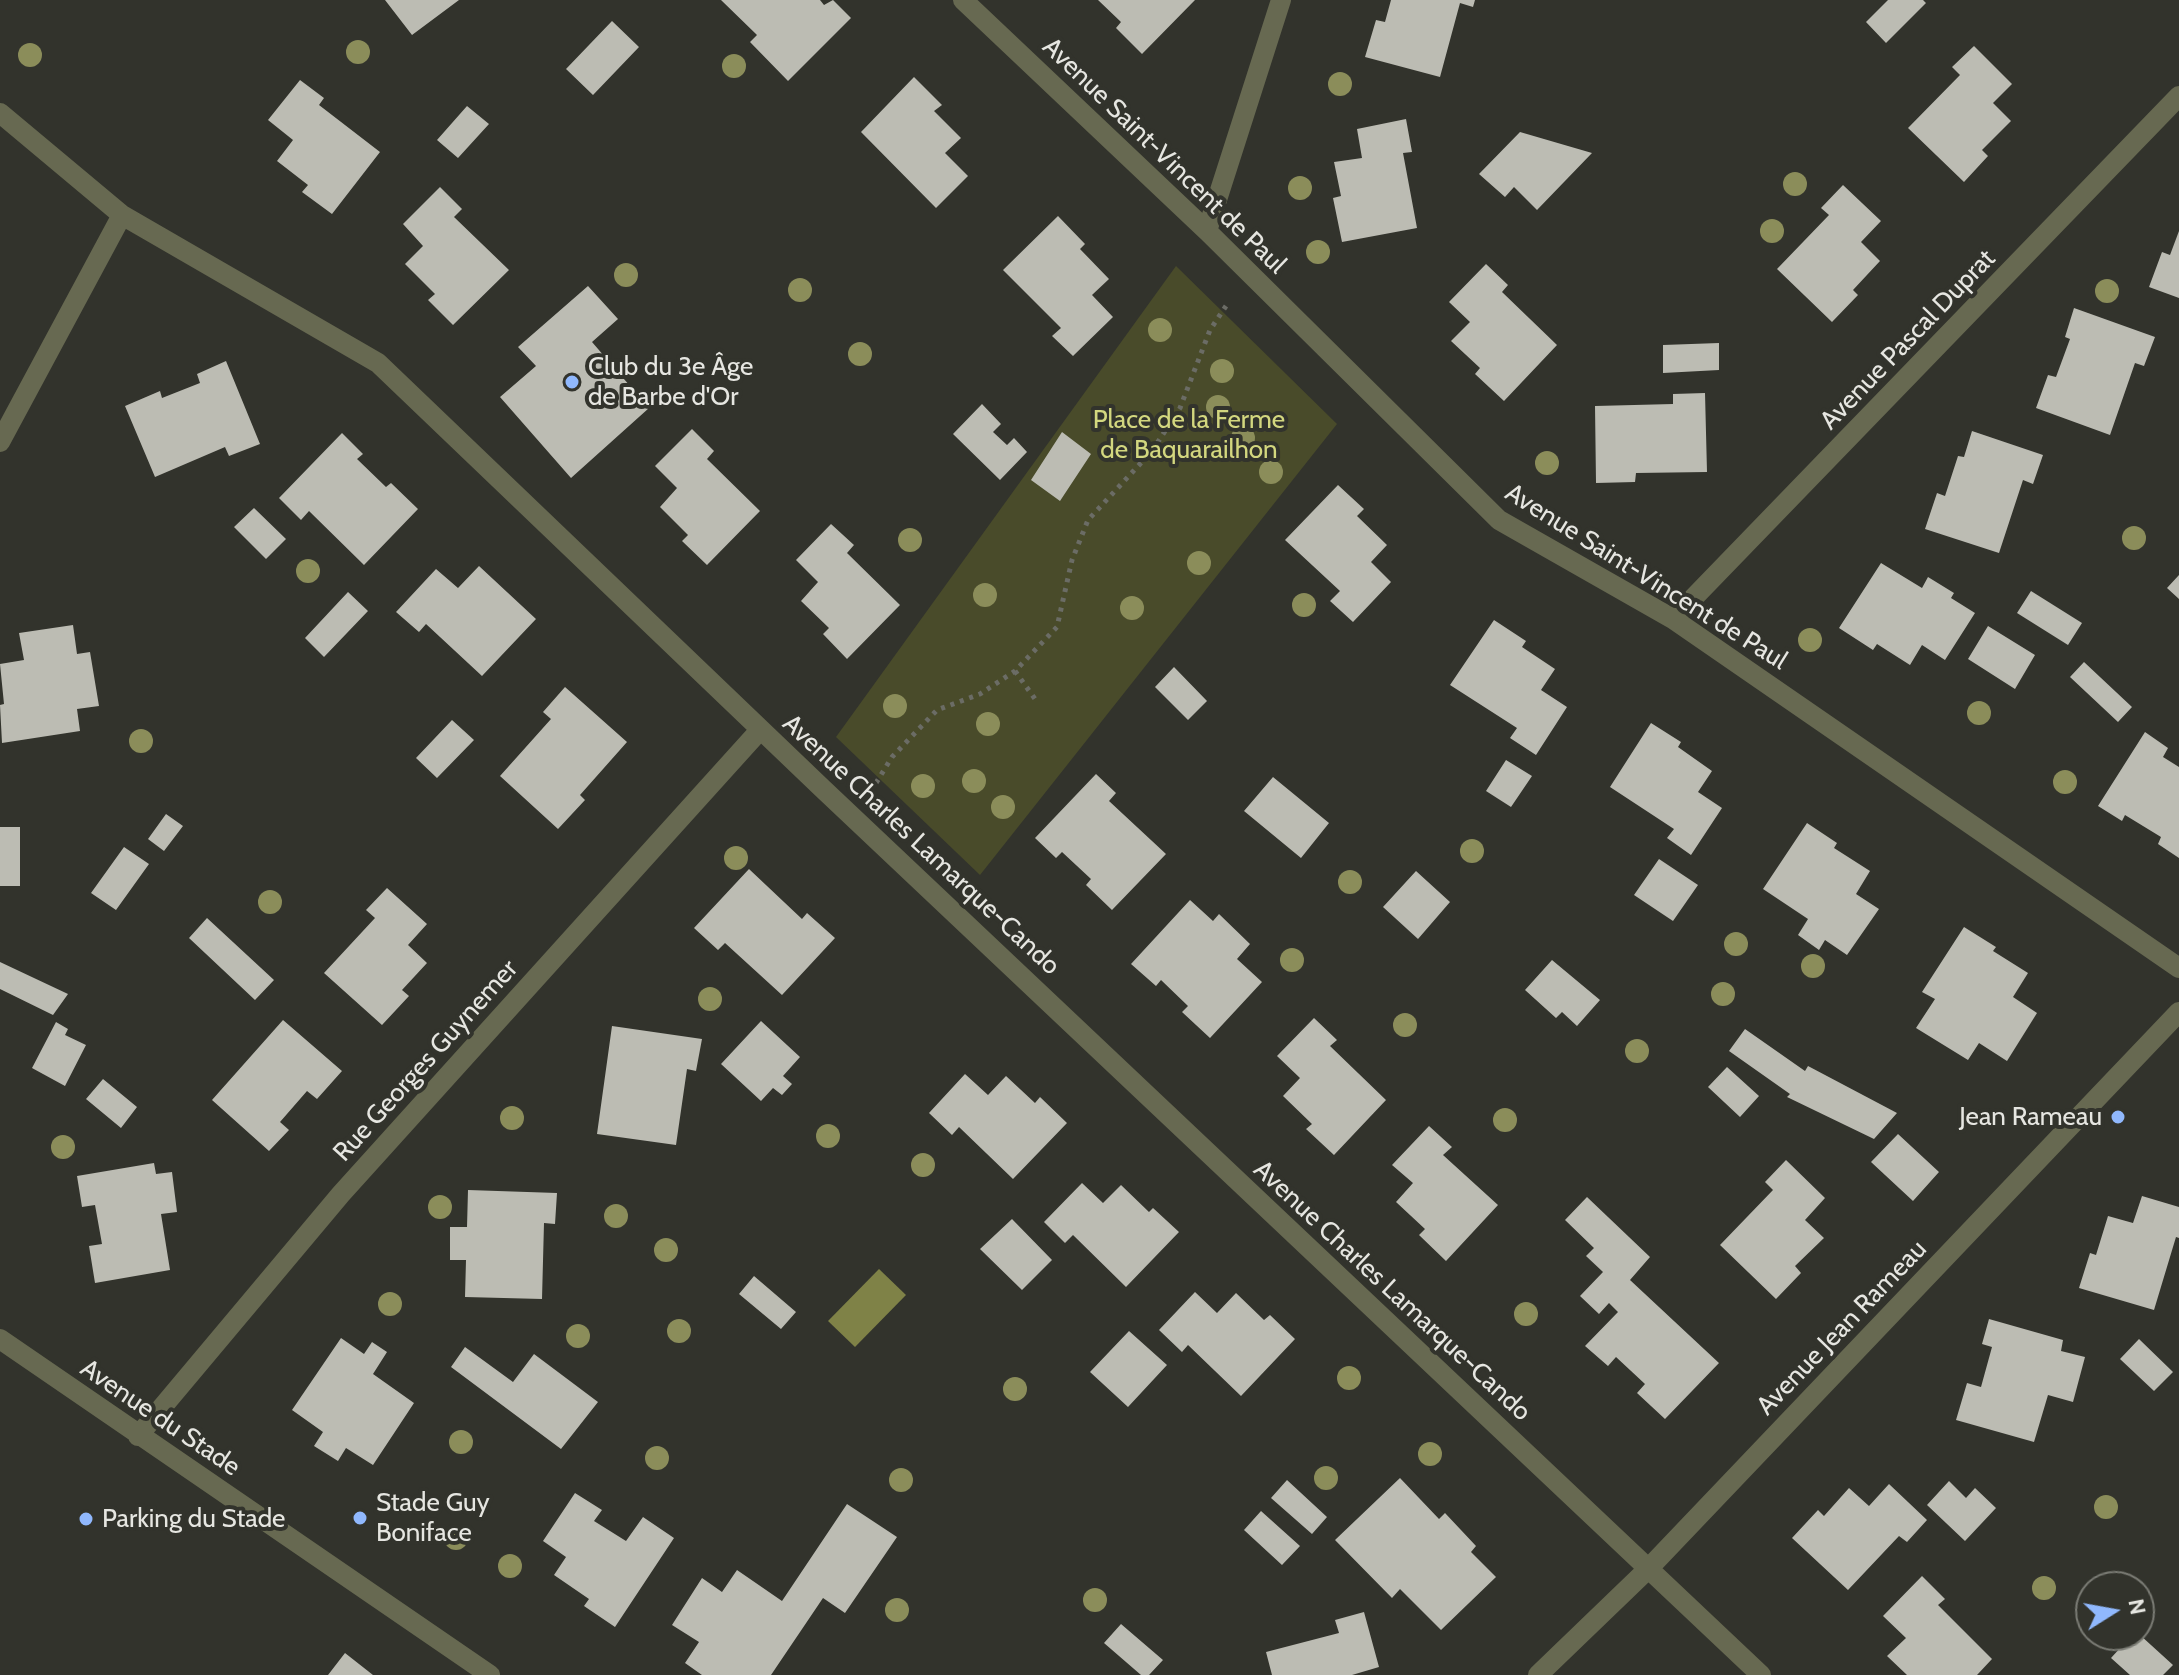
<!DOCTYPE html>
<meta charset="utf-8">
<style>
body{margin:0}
#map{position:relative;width:2179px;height:1675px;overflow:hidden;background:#32332c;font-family:Cabin,sans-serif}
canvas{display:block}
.north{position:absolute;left:2075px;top:1571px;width:80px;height:80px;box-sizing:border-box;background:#32332c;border:2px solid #7a7b74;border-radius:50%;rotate:79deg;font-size:22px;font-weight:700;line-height:32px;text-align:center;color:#e6e6e1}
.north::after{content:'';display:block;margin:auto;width:28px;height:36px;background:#90b8fd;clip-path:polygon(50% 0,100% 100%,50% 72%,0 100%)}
</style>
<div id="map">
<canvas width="2179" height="1675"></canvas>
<div class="north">N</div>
</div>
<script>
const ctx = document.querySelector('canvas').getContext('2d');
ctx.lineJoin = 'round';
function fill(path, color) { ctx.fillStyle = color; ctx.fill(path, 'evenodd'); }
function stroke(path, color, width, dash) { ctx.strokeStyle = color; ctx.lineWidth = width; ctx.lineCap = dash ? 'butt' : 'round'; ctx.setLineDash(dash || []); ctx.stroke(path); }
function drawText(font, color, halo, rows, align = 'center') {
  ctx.font = font + ' Cabin,sans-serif'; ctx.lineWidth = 8; ctx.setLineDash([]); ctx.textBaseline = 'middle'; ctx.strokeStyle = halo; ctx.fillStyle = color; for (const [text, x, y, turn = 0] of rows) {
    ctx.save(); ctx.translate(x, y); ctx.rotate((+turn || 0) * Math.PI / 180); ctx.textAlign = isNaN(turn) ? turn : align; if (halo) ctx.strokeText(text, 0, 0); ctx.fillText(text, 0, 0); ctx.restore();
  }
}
fill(new Path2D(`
 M 1176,266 L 1337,424 L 980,875 L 836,737 Z`), '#494b2a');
fill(new Path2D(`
 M 879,1269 L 906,1295 L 855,1347 L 828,1321 Z`), '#7f8247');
fill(new Path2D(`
 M 385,0 L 459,0 L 412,35 Z
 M 721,0 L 820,0 L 824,5 L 833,0 L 851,18 L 788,81 L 750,42 L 757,35 Z
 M 1098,0 L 1195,0 L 1142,54 L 1116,28 L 1121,22 Z
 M 1391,0 L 1475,0 L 1473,7 L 1460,3 L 1440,77 L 1365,57 L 1376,20 L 1385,22 Z
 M 1888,0 L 1923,0 L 1926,3 L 1886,43 L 1866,22 Z
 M 612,21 L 639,47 L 593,95 L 566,69 Z
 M 1974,46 L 2012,84 L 1993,103 L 2011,121 L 1982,150 L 1988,156 L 1964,182 L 1908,128 L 1960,75 L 1952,67 Z
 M 914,77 L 942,105 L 934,111 L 961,138 L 945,153 L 968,176 L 936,208 L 861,132 Z
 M 300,80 L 324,98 L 319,105 L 380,152 L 332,214 L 302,192 L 308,185 L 277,161 L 293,140 L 268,120 Z
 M 467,106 L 489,124 L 458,158 L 437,140 Z
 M 1406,119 L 1412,152 L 1403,153 L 1417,228 L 1342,242 L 1333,198 L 1341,196 L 1334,162 L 1362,158 L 1357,129 Z
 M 1520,132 L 1592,153 L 1537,210 L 1514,187 L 1505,197 L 1479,174 Z
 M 1843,185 L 1881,221 L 1861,242 L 1880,261 L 1853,290 L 1858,295 L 1832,322 L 1777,269 L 1829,215 L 1821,208 Z
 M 440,187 L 462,209 L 454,217 L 509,270 L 453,325 L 428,300 L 435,294 L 405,264 L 423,246 L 403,224 Z
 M 1058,216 L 1085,244 L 1080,249 L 1109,279 L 1092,295 L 1113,317 L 1073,356 L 1052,336 L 1061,328 L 1003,270 Z
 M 2179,231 L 2179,298 L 2149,287 L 2162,252 L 2170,255 Z
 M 1486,264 L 1508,285 L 1502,292 L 1557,345 L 1504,401 L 1475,374 L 1480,368 L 1451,341 L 1470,322 L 1449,302 Z
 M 588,286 L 618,319 L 592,342 L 649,408 L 571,478 L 500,397 L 536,366 L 518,347 Z
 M 2074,308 L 2155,337 L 2144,366 L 2135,363 L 2110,435 L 2036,408 L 2048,375 L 2056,377 L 2070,339 L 2065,337 Z
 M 1719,343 L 1719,370 L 1663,373 L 1663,345 Z
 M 226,361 L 260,444 L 229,456 L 225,447 L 155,477 L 125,406 L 160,391 L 162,398 L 200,383 L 197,374 Z
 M 1705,393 L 1707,472 L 1636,473 L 1635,482 L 1596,483 L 1595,406 L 1673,404 L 1673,394 Z
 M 982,404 L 1001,424 L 993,432 L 1007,445 L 1014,438 L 1027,452 L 1000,480 L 953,434 Z
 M 692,429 L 714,451 L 707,459 L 760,511 L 707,565 L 682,541 L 688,535 L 660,507 L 677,488 L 655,466 Z
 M 1972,431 L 2043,455 L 2033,484 L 2023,480 L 1999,553 L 1925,529 L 1937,493 L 1945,496 L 1958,456 L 1964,457 Z
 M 1062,432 L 1091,454 L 1060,501 L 1031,480 Z
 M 342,433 L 363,454 L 357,459 L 386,487 L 391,483 L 418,509 L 364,565 L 309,511 L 301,520 L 279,498 Z
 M 1338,485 L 1364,509 L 1357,516 L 1387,545 L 1371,562 L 1391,582 L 1353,622 L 1330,601 L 1340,591 L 1285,540 Z
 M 254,508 L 286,539 L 266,559 L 234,527 Z
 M 831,524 L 854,545 L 847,553 L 900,605 L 847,659 L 823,634 L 829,628 L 801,601 L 818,582 L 796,560 Z
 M 1881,563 L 1922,588 L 1928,577 L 1954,593 L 1951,598 L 1975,613 L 1945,660 L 1922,645 L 1910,665 L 1877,644 L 1873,650 L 1839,628 Z
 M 479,566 L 536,619 L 482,676 L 426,624 L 419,632 L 396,612 L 436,569 L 458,588 Z
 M 2179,575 L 2179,599 L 2167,588 Z
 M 2031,591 L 2082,623 L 2068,645 L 2017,613 Z
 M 348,592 L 368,611 L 324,657 L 305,638 Z
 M 1494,620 L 1526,641 L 1522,647 L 1555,669 L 1541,690 L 1567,707 L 1536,755 L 1510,738 L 1517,728 L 1450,685 Z
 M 73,625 L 77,654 L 90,652 L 99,706 L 77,709 L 80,731 L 2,743 L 0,705 L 4,704 L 0,664 L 24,660 L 19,633 Z
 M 1988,626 L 2035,655 L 2015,689 L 1968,659 Z
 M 2084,662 L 2132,707 L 2118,722 L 2070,677 Z
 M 1174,667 L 1207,701 L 1188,720 L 1155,687 Z
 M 565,687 L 627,742 L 580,795 L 585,800 L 558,829 L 500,776 L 551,719 L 543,712 Z
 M 452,720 L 474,740 L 437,778 L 416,758 Z
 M 1651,723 L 1681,742 L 1678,747 L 1712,771 L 1698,792 L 1722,808 L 1691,855 L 1667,838 L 1674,829 L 1610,787 Z
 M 2145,732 L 2168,748 L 2163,757 L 2179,767 L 2179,858 L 2158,844 L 2161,837 L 2125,815 L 2122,821 L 2098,806 Z
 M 1506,760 L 1532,776 L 1511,807 L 1486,791 Z
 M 1096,774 L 1116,793 L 1109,801 L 1166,854 L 1112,910 L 1086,885 L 1091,879 L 1062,852 L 1056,858 L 1035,838 Z
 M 1273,777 L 1329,823 L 1301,858 L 1244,811 Z
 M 166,814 L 183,826 L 164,851 L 148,839 Z
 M 1807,823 L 1837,843 L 1834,848 L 1870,871 L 1856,894 L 1879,909 L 1847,955 L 1825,940 L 1819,950 L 1798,935 L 1808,919 L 1763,889 Z
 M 0,827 L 20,827 L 20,886 L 0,886 Z
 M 124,847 L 149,864 L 116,910 L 91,893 Z
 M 1659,859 L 1698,885 L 1673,921 L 1634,895 Z
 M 749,869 L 802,919 L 807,913 L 835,938 L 782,995 L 725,943 L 718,950 L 694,928 Z
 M 1416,871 L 1450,902 L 1418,939 L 1383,907 Z
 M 387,888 L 427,924 L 408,945 L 427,963 L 402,990 L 409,996 L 382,1025 L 324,973 L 375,918 L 366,910 Z
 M 1190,900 L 1213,921 L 1219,914 L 1250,944 L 1237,959 L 1262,982 L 1210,1038 L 1182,1012 L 1188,1006 L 1161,980 L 1156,986 L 1131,964 Z
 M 207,918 L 274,980 L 255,1000 L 189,938 Z
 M 1964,927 L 1996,947 L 1993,951 L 2028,973 L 2013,997 L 2037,1013 L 2007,1061 L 1979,1043 L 1968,1060 L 1916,1028 L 1935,999 L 1922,992 Z
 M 1552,960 L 1600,1000 L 1577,1026 L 1562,1012 L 1556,1018 L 1525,990 Z
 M 0,962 L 68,994 L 53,1015 L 0,989 Z
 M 1314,1018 L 1337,1040 L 1330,1046 L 1386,1100 L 1334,1155 L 1306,1129 L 1312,1124 L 1283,1096 L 1300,1078 L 1277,1056 Z
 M 283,1020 L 342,1071 L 317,1099 L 307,1091 L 280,1122 L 289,1130 L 269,1151 L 212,1100 Z
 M 761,1021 L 800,1057 L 783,1076 L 792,1084 L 782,1095 L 773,1088 L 761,1101 L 721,1064 Z
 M 56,1022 L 68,1029 L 65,1035 L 86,1045 L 65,1086 L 32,1068 Z
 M 612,1026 L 702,1039 L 696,1071 L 687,1069 L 676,1145 L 597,1134 Z
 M 1745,1029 L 1805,1071 L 1808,1066 L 1897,1113 L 1874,1139 L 1787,1097 L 1790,1094 L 1729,1051 Z
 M 1727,1067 L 1759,1096 L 1740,1117 L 1708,1087 Z
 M 965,1074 L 988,1095 L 1006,1076 L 1035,1103 L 1040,1097 L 1067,1123 L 1013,1179 L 959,1127 L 952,1135 L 929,1113 Z
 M 103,1079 L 137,1107 L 121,1128 L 86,1099 Z
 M 1429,1126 L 1452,1147 L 1443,1155 L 1498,1205 L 1446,1261 L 1419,1235 L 1425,1229 L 1396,1202 L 1413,1183 L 1392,1165 Z
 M 1898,1134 L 1939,1172 L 1913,1201 L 1871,1162 Z
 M 1786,1160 L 1825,1198 L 1805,1220 L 1824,1238 L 1795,1266 L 1801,1273 L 1776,1299 L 1720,1245 L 1773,1190 L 1765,1182 Z
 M 154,1163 L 156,1174 L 172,1172 L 177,1212 L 161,1214 L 170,1270 L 95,1283 L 89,1246 L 102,1244 L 95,1205 L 82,1207 L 77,1176 Z
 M 1082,1183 L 1103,1203 L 1121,1185 L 1149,1212 L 1153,1208 L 1179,1232 L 1126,1287 L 1073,1235 L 1065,1243 L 1044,1222 Z
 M 468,1190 L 557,1193 L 555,1224 L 544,1223 L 542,1299 L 465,1297 L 466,1260 L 450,1260 L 450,1227 L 467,1227 Z
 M 2142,1196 L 2179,1207 L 2179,1238 L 2176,1237 L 2154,1310 L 2079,1288 L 2090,1253 L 2096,1255 L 2108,1216 L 2133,1223 Z
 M 1587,1197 L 1650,1257 L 1630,1280 L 1719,1363 L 1665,1419 L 1637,1393 L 1645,1384 L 1616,1357 L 1608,1366 L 1585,1346 L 1618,1312 L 1609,1303 L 1599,1314 L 1580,1296 L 1603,1272 L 1586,1256 L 1594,1248 L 1565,1220 Z
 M 1012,1219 L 1052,1260 L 1022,1290 L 980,1249 Z
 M 754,1276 L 796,1312 L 781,1329 L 739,1294 Z
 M 1195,1292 L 1217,1313 L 1236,1293 L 1264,1320 L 1270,1315 L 1295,1339 L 1241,1396 L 1188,1345 L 1182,1352 L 1159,1330 Z
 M 1989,1319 L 2063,1340 L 2061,1351 L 2085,1357 L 2073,1402 L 2048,1395 L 2034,1442 L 1956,1420 L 1967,1383 L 1981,1387 L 1992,1347 L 1982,1344 Z
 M 1129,1331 L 1167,1365 L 1128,1407 L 1090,1372 Z
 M 341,1338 L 364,1354 L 372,1342 L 387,1352 L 373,1374 L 414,1403 L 373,1465 L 346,1448 L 338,1461 L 314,1446 L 323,1432 L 292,1410 Z
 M 2139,1339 L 2173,1372 L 2154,1391 L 2120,1359 Z
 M 465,1347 L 513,1382 L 534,1354 L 598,1402 L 561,1449 L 451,1367 Z
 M 1400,1478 L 1439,1519 L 1445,1513 L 1476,1546 L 1471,1552 L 1496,1577 L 1441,1630 L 1400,1589 L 1392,1598 L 1335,1540 Z
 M 1287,1480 L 1327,1517 L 1312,1534 L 1271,1498 Z
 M 1949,1481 L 1966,1498 L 1975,1488 L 1996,1508 L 1965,1541 L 1927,1505 Z
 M 1889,1484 L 1927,1520 L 1907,1542 L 1899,1536 L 1848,1590 L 1792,1538 L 1818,1510 L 1824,1516 L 1849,1488 L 1869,1506 Z
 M 575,1493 L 602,1510 L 594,1521 L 626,1541 L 643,1517 L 674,1538 L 615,1627 L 584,1606 L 589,1599 L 554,1575 L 566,1557 L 543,1541 Z
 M 847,1504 L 897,1537 L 845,1613 L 823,1598 L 771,1675 L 702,1675 L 685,1663 L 699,1642 L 672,1625 L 702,1578 L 722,1592 L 737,1570 L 782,1601 Z
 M 1261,1511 L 1300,1546 L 1282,1565 L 1244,1530 Z
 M 1922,1576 L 1945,1599 L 1938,1605 L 1992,1659 L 1977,1675 L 1907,1675 L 1887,1656 L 1906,1638 L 1883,1616 Z
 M 1364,1612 L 1379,1667 L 1352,1675 L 1272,1675 L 1266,1652 L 1339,1633 L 1335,1620 Z
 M 1121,1624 L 1163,1660 L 1149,1675 L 1141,1675 L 1104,1643 Z
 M 2132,1635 L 2140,1635 L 2173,1665 L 2163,1675 L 2130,1675 L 2111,1658 Z
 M 345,1653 L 373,1675 L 328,1675 Z`), '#bcbcb3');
stroke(new Path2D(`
 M 1015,671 L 1035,699
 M 876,783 L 892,757 L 937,710 L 980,694 L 1015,671 L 1057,627 L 1072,560 L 1088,520 L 1152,451 L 1180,408 L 1210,330 L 1226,306`), '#6b6c65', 5, [4, 6]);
stroke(new Path2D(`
 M 963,0 L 1207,231 L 1499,520 L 1673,619 L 2179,968
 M 0,113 L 122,215 L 378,363 L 823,789 L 1761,1675
 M 1207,231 L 1281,0
 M 0,442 L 122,215
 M 1673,619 L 2179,96
 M 0,1339 L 490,1675
 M 138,1436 L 341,1194 L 760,730
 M 1538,1675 L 1648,1569 L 2179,1012`), '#676951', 20);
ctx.fillStyle = '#8b8d5a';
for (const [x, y] of [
 [358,52],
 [30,55],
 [734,66],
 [1340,84],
 [1795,184],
 [1300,188],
 [1772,231],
 [1318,252],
 [626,275],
 [800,290],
 [2107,291],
 [1160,330],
 [860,354],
 [1222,371],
 [1218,407],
 [1243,438],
 [1547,463],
 [1271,472],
 [2134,538],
 [910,540],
 [1199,563],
 [308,571],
 [985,595],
 [1304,605],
 [1132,608],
 [1810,640],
 [895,706],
 [1979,713],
 [988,724],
 [141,741],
 [974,781],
 [2065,782],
 [923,786],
 [1003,807],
 [1472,851],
 [736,858],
 [1350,882],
 [270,902],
 [1736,944],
 [1292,960],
 [1813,966],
 [1723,994],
 [710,999],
 [1405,1025],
 [1637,1051],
 [512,1118],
 [1505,1120],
 [828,1136],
 [63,1147],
 [923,1165],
 [440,1207],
 [616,1216],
 [666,1250],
 [390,1304],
 [1526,1314],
 [679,1331],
 [578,1336],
 [1349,1378],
 [1015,1389],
 [461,1442],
 [1430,1454],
 [657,1458],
 [1326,1478],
 [901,1480],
 [2106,1507],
 [456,1538],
 [510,1566],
 [2044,1588],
 [1095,1600],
 [897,1610]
]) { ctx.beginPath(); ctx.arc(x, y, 12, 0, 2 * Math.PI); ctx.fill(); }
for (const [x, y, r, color] of [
 [572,382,8,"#90b8fd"],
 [2118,1117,8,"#90b8fd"],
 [360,1518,8,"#90b8fd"],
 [86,1519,8,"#90b8fd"]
]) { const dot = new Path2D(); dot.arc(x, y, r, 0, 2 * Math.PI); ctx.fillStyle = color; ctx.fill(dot); stroke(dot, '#32332c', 3); }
drawText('26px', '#e6e6e1', '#32332c', [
 ["Avenue Saint-Vincent de Paul",1164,156,44],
 ["Avenue Pascal Duprat",1908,340,-46],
 ["Avenue Saint-Vincent de Paul",1646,577,32],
 ["Avenue Charles Lamarque-Cando",921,845,43],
 ["Rue Georges Guynemer",426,1061,-48],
 ["Avenue Charles Lamarque-Cando",1392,1291,43],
 ["Avenue Jean Rameau",1842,1328,-46],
 ["Avenue du Stade",160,1418,34]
]);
drawText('26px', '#e6e6e1', '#32332c', [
 ["Club du 3e Âge",588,367],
 ["de Barbe d'Or",588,397],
 ["Jean Rameau",2102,1117,"right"],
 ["Stade Guy",376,1503],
 ["Boniface",376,1533],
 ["Parking du Stade",102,1519]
], 'left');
drawText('26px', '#d3d77f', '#32332c', [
 ["Place de la Ferme",1189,420],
 ["de Baquarailhon",1189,450]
]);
</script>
